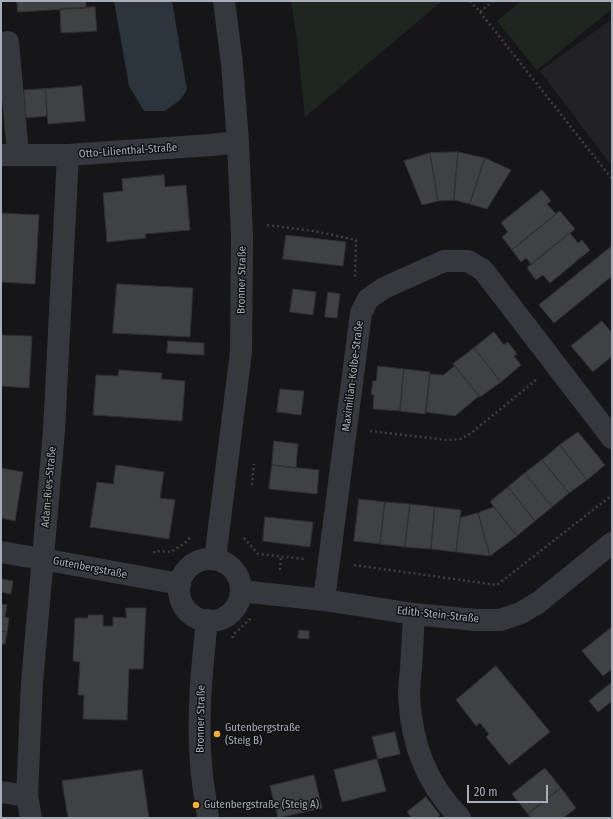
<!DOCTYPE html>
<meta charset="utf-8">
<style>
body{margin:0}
#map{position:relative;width:613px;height:819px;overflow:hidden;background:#161618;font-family:"Fira Sans Condensed",sans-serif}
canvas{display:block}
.frame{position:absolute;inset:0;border:2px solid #a8adb8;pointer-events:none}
.scale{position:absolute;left:467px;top:785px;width:81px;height:18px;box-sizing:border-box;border:2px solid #a8adb8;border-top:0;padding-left:5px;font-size:12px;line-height:14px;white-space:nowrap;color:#a8adb8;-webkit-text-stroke:3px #111113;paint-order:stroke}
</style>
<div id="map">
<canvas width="613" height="819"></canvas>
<div class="frame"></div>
<div class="scale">20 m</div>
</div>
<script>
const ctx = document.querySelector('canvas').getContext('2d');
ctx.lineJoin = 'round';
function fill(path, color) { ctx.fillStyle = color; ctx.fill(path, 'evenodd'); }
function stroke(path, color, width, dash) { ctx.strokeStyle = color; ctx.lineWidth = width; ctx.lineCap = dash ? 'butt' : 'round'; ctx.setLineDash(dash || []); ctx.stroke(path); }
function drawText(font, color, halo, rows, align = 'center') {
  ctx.font = font + ' "Fira Sans Condensed",sans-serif'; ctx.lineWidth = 3; ctx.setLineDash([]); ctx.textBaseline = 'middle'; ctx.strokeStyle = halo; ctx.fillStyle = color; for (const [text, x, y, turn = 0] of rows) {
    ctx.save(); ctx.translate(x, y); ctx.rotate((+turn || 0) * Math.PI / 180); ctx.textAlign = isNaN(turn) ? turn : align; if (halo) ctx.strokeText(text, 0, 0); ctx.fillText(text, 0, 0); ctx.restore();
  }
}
fill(new Path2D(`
 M 612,19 L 612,166 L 540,71 Z`), '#222225');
fill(new Path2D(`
 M 291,1 L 442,1 L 305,117 L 297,40 Z
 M 521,1 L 612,1 L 612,9 L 537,70 L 497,21 Z`), '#1e261f');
fill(new Path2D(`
 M 114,1 L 172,1 L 187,90 L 180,100 L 165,111 L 144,111 L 129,86 Z`), '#2c353c');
const building = new Path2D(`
 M 17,1 L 86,1 L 86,8 L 18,12 Z
 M 95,7 L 97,31 L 61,33 L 60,9 Z
 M 82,86 L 85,121 L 48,124 L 45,89 Z
 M 45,89 L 47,116 L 26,118 L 24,90 Z
 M 458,152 L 485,158 L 470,204 L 454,200 Z
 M 458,152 L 454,200 L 438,201 L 430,153 Z
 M 430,153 L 438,201 L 422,205 L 404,161 Z
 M 485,158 L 511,170 L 487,209 L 470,204 Z
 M 164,175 L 165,187 L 186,185 L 190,230 L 145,234 L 146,238 L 107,242 L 103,193 L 123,191 L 122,179 Z
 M 542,190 L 551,201 L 547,204 L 556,214 L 512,250 L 502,237 L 508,232 L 501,223 Z
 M 560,211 L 575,229 L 531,264 L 526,258 L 521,262 L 512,250 Z
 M 1,213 L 39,215 L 35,284 L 1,282 Z
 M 570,233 L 578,243 L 582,240 L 590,250 L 550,283 L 543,275 L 536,280 L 527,268 Z
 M 286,235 L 346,242 L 343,266 L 283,259 Z
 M 612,246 L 612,276 L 554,323 L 539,305 Z
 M 117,284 L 193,288 L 190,337 L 113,333 Z
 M 293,289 L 316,292 L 313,315 L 290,312 Z
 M 328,292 L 340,294 L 337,318 L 325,317 Z
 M 602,321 L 612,333 L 612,356 L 593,372 L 571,346 Z
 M 494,332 L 504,345 L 508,342 L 517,354 L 514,356 L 521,365 L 501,382 L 474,348 Z
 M 1,335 L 32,336 L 29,388 L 1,386 Z
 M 168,341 L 204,343 L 204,355 L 167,353 Z
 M 474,348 L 501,382 L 480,397 L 453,364 Z
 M 378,366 L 404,369 L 400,411 L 373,409 L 374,395 L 371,394 L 373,381 L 376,381 Z
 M 455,366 L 479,396 L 455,416 L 426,412 L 430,374 L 443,375 Z
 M 404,369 L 430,372 L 425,414 L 400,411 Z
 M 119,370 L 162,373 L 161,379 L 185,381 L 182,421 L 93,415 L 96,375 L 118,376 Z
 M 280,389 L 304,391 L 301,415 L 277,412 Z
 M 578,432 L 605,465 L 587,480 L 560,445 Z
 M 274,441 L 298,444 L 296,468 L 272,465 Z
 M 560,445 L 587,480 L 569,493 L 542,460 Z
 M 542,460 L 569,493 L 552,507 L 525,473 Z
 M 116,465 L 164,472 L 160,498 L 175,500 L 169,539 L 90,527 L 97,482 L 113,484 Z
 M 272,465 L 319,470 L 317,494 L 269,489 Z
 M 1,468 L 23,472 L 15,521 L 1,518 Z
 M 525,473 L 552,507 L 535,521 L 508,487 Z
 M 508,487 L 535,521 L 517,536 L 490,502 Z
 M 359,499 L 385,502 L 380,544 L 354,541 Z
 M 385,502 L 410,504 L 405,547 L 380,544 Z
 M 410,504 L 435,507 L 431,549 L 405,547 Z
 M 435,507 L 461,510 L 456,552 L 431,549 Z
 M 494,507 L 517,536 L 490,556 L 478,513 Z
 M 478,513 L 490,556 L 456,552 L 460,518 Z
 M 265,517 L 313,522 L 310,547 L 263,541 Z
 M 1,579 L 13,581 L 11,594 L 1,592 Z
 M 1,604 L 7,605 L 5,617 L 9,618 L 7,632 L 1,631 Z
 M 126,608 L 146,608 L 143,669 L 129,669 L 127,720 L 83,719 L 84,695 L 78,695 L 80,662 L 73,661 L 75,618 L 88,618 L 88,615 L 103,615 L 103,626 L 113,626 L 113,617 L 126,618 Z
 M 612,627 L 612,669 L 603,676 L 582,651 Z
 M 299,630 L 309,631 L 309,639 L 298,638 Z
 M 1,631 L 7,632 L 5,644 L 1,644 L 1,645 Z
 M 496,666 L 550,732 L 509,765 L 486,737 L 489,734 L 480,723 L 476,726 L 456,700 Z
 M 611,683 L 612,685 L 612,701 L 598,712 L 589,701 Z
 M 395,732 L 400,754 L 378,759 L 372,737 Z
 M 377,759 L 386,791 L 342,802 L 334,770 Z
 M 545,768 L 561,788 L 528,814 L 512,794 Z
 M 142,770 L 149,818 L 68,818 L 62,781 Z
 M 314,775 L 322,808 L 278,818 L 270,786 Z
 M 561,788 L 576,808 L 563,818 L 531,818 L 528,814 Z
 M 426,797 L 440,815 L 437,818 L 412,818 L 407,812 Z`);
fill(building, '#404145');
stroke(building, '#303034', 1);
stroke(new Path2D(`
 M 470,1 L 480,12 L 493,1
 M 480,12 L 612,179
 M 267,225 L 314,231 L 356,240 L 355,277
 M 370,431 L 447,440 L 460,439 L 470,434 L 536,380
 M 252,485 L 254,464
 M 244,538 L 258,554 L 305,559
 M 154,553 L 155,551 L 171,552 L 185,543 L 191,536
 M 354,565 L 497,585 L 612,495
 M 280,570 L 281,556
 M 175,609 L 180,616 L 181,618
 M 232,638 L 234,634 L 251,618 L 252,618`), '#3d3f44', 2.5, [2, 3]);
stroke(new Path2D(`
 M 8,42 L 18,155
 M 1,155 L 68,155 L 211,145 L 238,142
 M 1,552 L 42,559 L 180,584
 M 215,559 L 241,352 L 242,237 L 238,142 L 232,64 L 224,1
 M179 590a31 31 0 1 1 62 0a31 31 0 1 1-62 0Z
 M 241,591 L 324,600 L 414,614 L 476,620 L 500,620 L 521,613 L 539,602 L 612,543
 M 324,600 L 361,313 L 368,299 L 384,288 L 444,261 L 468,261 L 483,270 L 612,438
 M 414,614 C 413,633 412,651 411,669 C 410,678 409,688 409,697 C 412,745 426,783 460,818
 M 207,620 C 202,667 197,716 201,764 C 202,782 206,800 208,818
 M 1,792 L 27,796
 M 31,818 L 27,796 L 32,682 L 54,431 L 68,155`), '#37383d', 22);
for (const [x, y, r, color] of [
 [217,734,4,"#f2b134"],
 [196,805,4,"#f2b134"]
]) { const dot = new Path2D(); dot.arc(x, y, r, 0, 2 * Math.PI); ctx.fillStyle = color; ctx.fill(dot); stroke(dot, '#111113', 1.5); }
drawText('11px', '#a8adb8', '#111113', [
 ["Otto-Lilienthal-Straße",128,151,-4],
 ["Bronner Straße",242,280,-89],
 ["Maximilian-Kolbe-Straße",353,376,-83],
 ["Adam-Ries-Straße",49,487,-85],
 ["Gutenbergstraße",90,568,11],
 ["Edith-Stein-Straße",438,615,6],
 ["Bronner Straße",201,719,-89]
]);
drawText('11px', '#a8adb8', '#111113', [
 ["Gutenbergstraße",225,728],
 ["(Steig B)",225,741],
 ["Gutenbergstraße (Steig A)",204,805]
], 'left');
</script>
